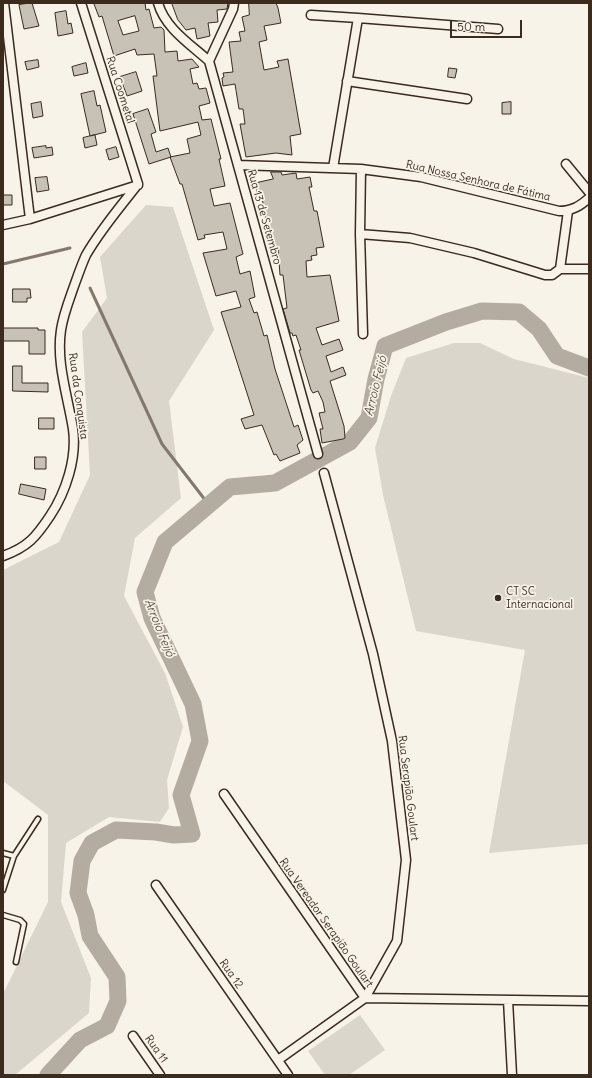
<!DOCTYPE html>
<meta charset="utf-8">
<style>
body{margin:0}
#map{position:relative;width:592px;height:1078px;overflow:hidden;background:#f7f3e8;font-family:Delius,sans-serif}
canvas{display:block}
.frame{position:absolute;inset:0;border:4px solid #3b2a1e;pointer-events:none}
.scale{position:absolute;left:450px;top:20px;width:72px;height:18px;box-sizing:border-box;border:2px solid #3b2a1e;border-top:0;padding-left:5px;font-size:12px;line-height:14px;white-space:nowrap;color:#3b2a1e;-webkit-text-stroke:3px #f7f3e8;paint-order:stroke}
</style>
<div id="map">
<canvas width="592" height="1078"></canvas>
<div class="frame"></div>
<div class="scale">50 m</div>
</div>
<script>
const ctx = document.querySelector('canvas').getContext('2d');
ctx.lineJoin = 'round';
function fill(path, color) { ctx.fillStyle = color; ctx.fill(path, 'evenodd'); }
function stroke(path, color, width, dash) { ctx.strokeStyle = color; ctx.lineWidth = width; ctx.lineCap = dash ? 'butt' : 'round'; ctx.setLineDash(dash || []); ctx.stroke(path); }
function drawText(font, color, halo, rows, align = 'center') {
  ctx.font = font + ' Delius,sans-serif'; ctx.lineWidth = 3.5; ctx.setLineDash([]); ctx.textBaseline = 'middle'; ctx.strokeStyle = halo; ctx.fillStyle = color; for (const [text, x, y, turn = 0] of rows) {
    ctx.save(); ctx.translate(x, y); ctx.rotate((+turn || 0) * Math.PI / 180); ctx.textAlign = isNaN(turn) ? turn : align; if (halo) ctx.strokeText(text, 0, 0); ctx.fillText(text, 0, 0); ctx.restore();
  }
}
fill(new Path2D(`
 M 146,205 L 173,207 L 214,330 L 169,401 L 181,498 L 135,538 L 124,596 L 165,673 L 183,727 L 167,780 L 169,808 L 160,822 L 109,817 L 66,843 L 61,902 L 91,978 L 89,1013 L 15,1075 L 3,1075 L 3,994 L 48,902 L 48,815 L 3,781 L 3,570 L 59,542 L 90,475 L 82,332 L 107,298 L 100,257 Z
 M 454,343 L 480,343 L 514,359 L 589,378 L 589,844 L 489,853 L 525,650 L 416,631 L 383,495 L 375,448 L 391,396 L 406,358 Z
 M 360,1015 L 385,1050 L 349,1075 L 325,1075 L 308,1051 Z`), '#dbd6cb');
stroke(new Path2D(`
 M 3,264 L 70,248
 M 90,288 L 162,444 L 209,505`), '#84786c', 3);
stroke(new Path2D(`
 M 48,1075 L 80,1040 L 107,1026 L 118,1001 L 117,977 L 90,936 L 86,915 L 78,893 L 82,861 L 92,843 L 116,830 L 156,832 L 174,835 L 192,834 L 181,795 L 200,741 L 193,704 L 152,618 L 145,592 L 165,542 L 230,487 L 275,483 L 350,442 L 369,418 L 376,379 L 385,346 L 446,322 L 482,311 L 519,312 L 539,329 L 557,356 L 589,368`), '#b4aca0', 17);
const building = new Path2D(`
 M 32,3 L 39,26 L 24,29 L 19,5 Z
 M 98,3 L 145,3 L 146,10 L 149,9 L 154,28 L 161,27 L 164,30 L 165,52 L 177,51 L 178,61 L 192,59 L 199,67 L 190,69 L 193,84 L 197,83 L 199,89 L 206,88 L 210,103 L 199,106 L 202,120 L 211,119 L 221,159 L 219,159 L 225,186 L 210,189 L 214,206 L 230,203 L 243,254 L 236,257 L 240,274 L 250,271 L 255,297 L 249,299 L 254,313 L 257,312 L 264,336 L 267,335 L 275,369 L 294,427 L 298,425 L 303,440 L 297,445 L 300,453 L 280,461 L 276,454 L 274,455 L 262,425 L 245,429 L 241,419 L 254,415 L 221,312 L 241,307 L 236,291 L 216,296 L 203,253 L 227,249 L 223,232 L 204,235 L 205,238 L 198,240 L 182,184 L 180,184 L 170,157 L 190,153 L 187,139 L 201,135 L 198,122 L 160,131 L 153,76 L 157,76 L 154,54 L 137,55 L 135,49 L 114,56 L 102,16 L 99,17 L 94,4 ZM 135,16 L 139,31 L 123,35 L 118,21 Z
 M 172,3 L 228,3 L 227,9 L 217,10 L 218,22 L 208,23 L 210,36 L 197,39 L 195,28 L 186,30 L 178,20 Z
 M 249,3 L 276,3 L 278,8 L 281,23 L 264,26 L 267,40 L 259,42 L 264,70 L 279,67 L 277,61 L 288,59 L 301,134 L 290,136 L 292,155 L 276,153 L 246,157 L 240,124 L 245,124 L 243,109 L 239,109 L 235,84 L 223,86 L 222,78 L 224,77 L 223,73 L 233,72 L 229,42 L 241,41 L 239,32 L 245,31 L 242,17 L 249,15 Z
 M 66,11 L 68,24 L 71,23 L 73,33 L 58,36 L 55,13 Z
 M 38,60 L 39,67 L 27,70 L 25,62 Z
 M 86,63 L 88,73 L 74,76 L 72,67 Z
 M 449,68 L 457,69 L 455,78 L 448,77 Z
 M 136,72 L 142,91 L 127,96 L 120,77 Z
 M 94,91 L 97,106 L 100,105 L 106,132 L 90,136 L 81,94 Z
 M 41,102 L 43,116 L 33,118 L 31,104 Z
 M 511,102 L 511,114 L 502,114 L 502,103 Z
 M 148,109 L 156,132 L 151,134 L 156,152 L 168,148 L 171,157 L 149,164 L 133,114 Z
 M 95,135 L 97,145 L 85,148 L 83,138 Z
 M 46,146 L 46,148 L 52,147 L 53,155 L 34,158 L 32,148 Z
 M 116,147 L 119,157 L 109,160 L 106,150 Z
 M 271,172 L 281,172 L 282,175 L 296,173 L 297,179 L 310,177 L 312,187 L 309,187 L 314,211 L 317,211 L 324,247 L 316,248 L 317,255 L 311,256 L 312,260 L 306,261 L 307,277 L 330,275 L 339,321 L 316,328 L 322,345 L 339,339 L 343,350 L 326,356 L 331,372 L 343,367 L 346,375 L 330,381 L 344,426 L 345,438 L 343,439 L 322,443 L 320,429 L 323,429 L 319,413 L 325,412 L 323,402 L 318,391 L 313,393 L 311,390 L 299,350 L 301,350 L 296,335 L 293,336 L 292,333 L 290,333 L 283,309 L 287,308 L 283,275 L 280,275 L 278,248 L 274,248 L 274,243 L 270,244 L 261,192 L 257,193 L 255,183 L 273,179 Z
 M 47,177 L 49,190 L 37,192 L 35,178 Z
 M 3,195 L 12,195 L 12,205 L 3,205 Z
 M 13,289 L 30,289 L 31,298 L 27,298 L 27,302 L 13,302 Z
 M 3,328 L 38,328 L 38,330 L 45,330 L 45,354 L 29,354 L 29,341 L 3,341 Z
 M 13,366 L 22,366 L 22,383 L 48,383 L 48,392 L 13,391 Z
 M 39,418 L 54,418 L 54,429 L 39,429 Z
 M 35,457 L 46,457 L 46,469 L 35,469 Z
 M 21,484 L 46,489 L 44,500 L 19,494 Z`);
fill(building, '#c8c1b6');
stroke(building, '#3b2a1e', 1);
const service = new Path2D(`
 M 3,853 L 14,856
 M 3,890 L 14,856 L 38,819
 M 3,915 L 20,920 L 24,924 L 16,962`);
const minor = new Path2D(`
 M 4,3 L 30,219
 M 81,3 L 138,184
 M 158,3 C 165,28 190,44 209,61 L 318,454
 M 311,15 L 358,18 L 333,168
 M 358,18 L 498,29
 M 209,61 L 233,9 L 234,3
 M 347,81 L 467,99
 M 566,164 L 589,192
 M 238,165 L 361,169 L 421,177 L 559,211 C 572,211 580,206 589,198
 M 361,169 L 360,234 L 363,334
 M 568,211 L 560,269 L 589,269
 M 3,225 L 30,219 L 138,185
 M 360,234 L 410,238 L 474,253 L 545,275 L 552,275 L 560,269
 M 3,556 C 28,547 36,537 50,516 C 66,492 77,458 73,429 C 68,397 56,363 61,330 C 63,316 68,303 73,289 C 77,278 81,266 86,255 C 101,229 120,207 138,184
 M 224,794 L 365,998 L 589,1001
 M 156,885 L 288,1075
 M 508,1000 L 512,1075
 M 133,1036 L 160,1075
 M 278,1060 L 365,998 L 397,941 L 406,860 L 392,741 L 373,654 L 324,473`);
stroke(service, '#3b2a1e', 7);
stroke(minor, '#3b2a1e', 11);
stroke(service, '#f7f3e8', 4);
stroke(minor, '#f7f3e8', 8);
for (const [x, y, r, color] of [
 [498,598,4,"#3b2a1e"]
]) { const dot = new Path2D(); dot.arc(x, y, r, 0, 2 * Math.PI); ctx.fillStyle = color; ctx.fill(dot); stroke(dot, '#f7f3e8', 1.5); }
drawText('11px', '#3b2a1e', '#f7f3e8', [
 ["Rua Coometal",120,90,72],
 ["Rua Nossa Senhora de Fátima",478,181,13],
 ["Rua 13 de Setembro",264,217,74],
 ["Rua da Conquista",78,396,82],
 ["Rua Serapião Goulart",408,788,83],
 ["Rua Vereador Serapião Goulart",326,923,55],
 ["Rua 12",231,974,55],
 ["Rua 11",156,1049,55]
]);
drawText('11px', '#3b2a1e', '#f7f3e8', [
 ["CT SC",506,592],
 ["Internacional",506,605]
], 'left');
drawText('italic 12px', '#5f5145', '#f7f3e8', [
 ["Arroio Feijó",376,386,-76],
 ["Arroio Feijó",159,628,68]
]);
</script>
